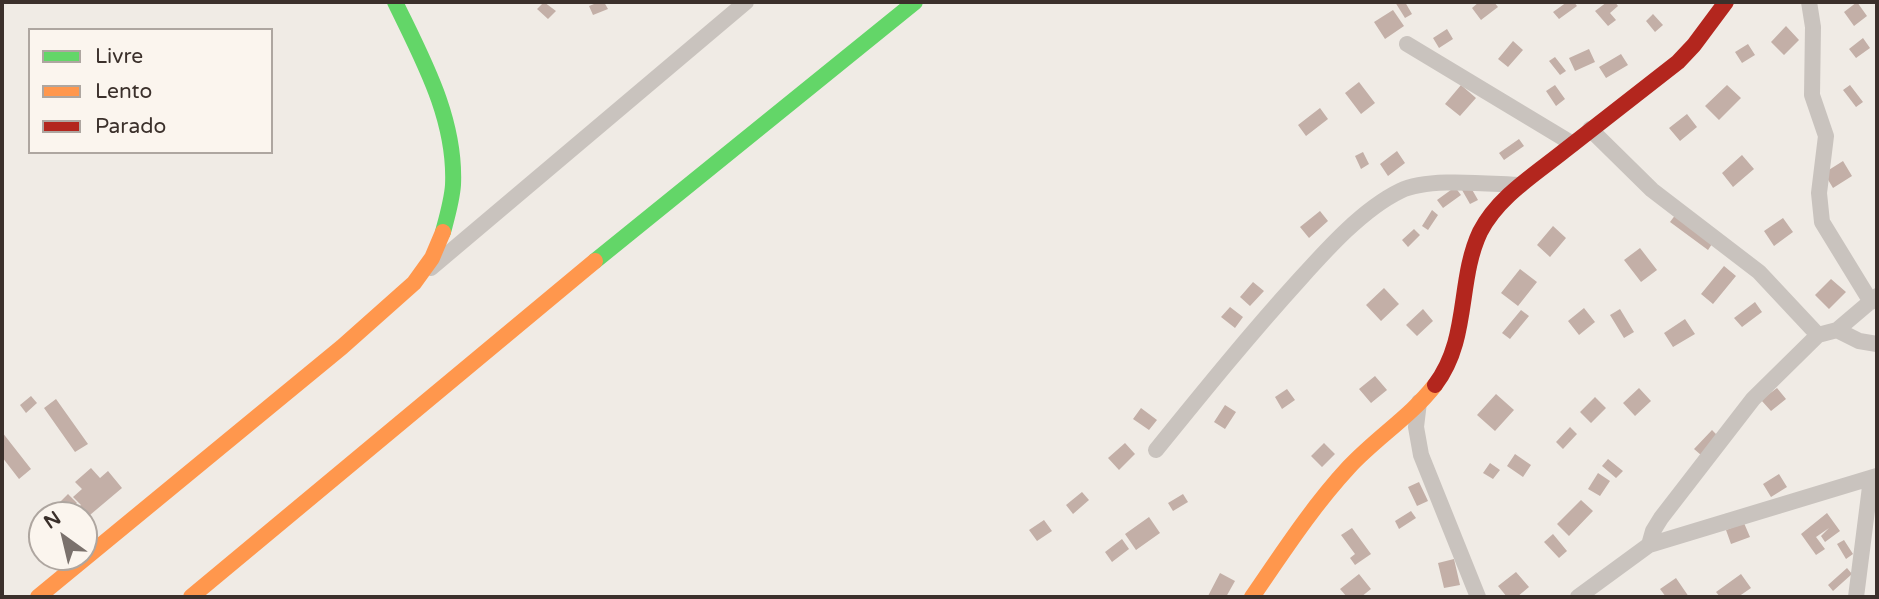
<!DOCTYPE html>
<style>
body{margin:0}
#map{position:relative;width:1879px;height:599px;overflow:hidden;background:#f0ebe5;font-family:"Varela Round",sans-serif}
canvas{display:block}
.frame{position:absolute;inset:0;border:4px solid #3b302b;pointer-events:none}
.legend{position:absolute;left:28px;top:28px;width:245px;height:126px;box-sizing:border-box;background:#fbf5ee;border:2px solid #aea6a0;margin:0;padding:9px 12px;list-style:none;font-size:21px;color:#3b302b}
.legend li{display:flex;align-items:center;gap:14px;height:35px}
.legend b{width:35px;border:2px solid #aea6a0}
.north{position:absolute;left:28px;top:501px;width:70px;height:70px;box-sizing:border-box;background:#fbf5ee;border:2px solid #aea6a0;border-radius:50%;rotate:326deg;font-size:19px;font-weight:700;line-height:28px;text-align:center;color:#3b302b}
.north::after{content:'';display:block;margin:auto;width:24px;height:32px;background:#7a716c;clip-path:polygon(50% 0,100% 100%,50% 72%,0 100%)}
</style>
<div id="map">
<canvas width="1879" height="599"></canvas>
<div class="frame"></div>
<ul class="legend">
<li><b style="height:9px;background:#63d668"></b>Livre</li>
<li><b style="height:9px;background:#ff974d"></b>Lento</li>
<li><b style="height:9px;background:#b3261e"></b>Parado</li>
</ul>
<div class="north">N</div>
</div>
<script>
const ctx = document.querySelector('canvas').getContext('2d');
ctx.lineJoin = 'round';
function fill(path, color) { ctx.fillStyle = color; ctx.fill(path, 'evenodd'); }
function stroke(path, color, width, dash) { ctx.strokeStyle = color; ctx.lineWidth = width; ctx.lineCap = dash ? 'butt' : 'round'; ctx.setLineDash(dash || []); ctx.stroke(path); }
fill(new Path2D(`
 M 544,2 L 556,11 L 548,19 L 537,9 Z
 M 599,2 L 604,2 L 608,9 L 593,15 L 589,6 Z
 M 1395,2 L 1405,2 L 1412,14 L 1405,18 Z
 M 1479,2 L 1494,2 L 1498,7 L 1481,20 L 1472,8 Z
 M 1567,2 L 1574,2 L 1577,6 L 1559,19 L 1553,12 Z
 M 1607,2 L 1615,2 L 1618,6 L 1610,13 L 1616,20 L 1608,26 L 1595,11 Z
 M 1857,2 L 1867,16 L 1854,26 L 1844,12 Z
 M 1393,10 L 1404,26 L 1385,39 L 1374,22 Z
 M 1653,14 L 1663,25 L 1655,32 L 1646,21 Z
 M 1786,26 L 1799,40 L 1784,55 L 1771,42 Z
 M 1447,29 L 1453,39 L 1439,48 L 1433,38 Z
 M 1863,38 L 1870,48 L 1856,58 L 1849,49 Z
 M 1513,41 L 1523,50 L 1508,67 L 1498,59 Z
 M 1748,44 L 1755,55 L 1742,63 L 1735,52 Z
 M 1589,49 L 1595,62 L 1575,71 L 1569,58 Z
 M 1621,54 L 1628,65 L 1606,78 L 1599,67 Z
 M 1555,57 L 1566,71 L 1560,75 L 1549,61 Z
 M 1359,82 L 1375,103 L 1361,114 L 1345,93 Z
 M 1461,85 L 1476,98 L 1460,116 L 1445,104 Z
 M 1555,85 L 1565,99 L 1556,106 L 1546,91 Z
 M 1727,85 L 1741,98 L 1719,120 L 1705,106 Z
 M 1850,85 L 1863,102 L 1856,107 L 1843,90 Z
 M 1320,108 L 1328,119 L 1306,136 L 1298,125 Z
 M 1687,114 L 1697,127 L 1680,141 L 1669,128 Z
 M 1519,139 L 1524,146 L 1504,160 L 1499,153 Z
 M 1397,151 L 1405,163 L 1388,176 L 1380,164 Z
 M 1363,152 L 1369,164 L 1361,169 L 1355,156 Z
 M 1742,155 L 1754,169 L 1733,187 L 1722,173 Z
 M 1843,161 L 1852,176 L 1833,188 L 1824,173 Z
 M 1470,186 L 1478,200 L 1470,204 L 1462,190 Z
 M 1455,187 L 1461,195 L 1443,208 L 1437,200 Z
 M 1432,210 L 1438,215 L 1428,230 L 1422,226 Z
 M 1320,211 L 1328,221 L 1309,238 L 1300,227 Z
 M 1676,214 L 1714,241 L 1708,250 L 1670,222 Z
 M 1783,218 L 1793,232 L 1774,246 L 1764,231 Z
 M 1553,226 L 1566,238 L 1550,257 L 1537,245 Z
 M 1414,229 L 1420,235 L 1408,247 L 1402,240 Z
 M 1640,248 L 1657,270 L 1641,282 L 1624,260 Z
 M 1724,266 L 1736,276 L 1713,304 L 1701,294 Z
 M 1520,269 L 1537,282 L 1518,306 L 1501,293 Z
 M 1831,279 L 1846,292 L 1829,309 L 1815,295 Z
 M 1253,282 L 1264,291 L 1250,306 L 1240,297 Z
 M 1384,288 L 1399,304 L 1381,321 L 1366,305 Z
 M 1755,302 L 1762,312 L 1742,327 L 1734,318 Z
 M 1230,307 L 1243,317 L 1235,328 L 1221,317 Z
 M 1584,308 L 1595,322 L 1579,335 L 1568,321 Z
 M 1423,309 L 1433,321 L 1417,336 L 1406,325 Z
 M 1620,309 L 1634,332 L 1624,338 L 1610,315 Z
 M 1521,310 L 1529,316 L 1510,339 L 1502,333 Z
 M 1685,319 L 1695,334 L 1673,347 L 1664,333 Z
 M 1375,376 L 1387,390 L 1371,403 L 1359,389 Z
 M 1639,388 L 1651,401 L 1635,416 L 1623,403 Z
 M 1777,388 L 1786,399 L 1771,411 L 1761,400 Z
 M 1287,389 L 1295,400 L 1282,409 L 1275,397 Z
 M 1496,394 L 1514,410 L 1495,431 L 1477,415 Z
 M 31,396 L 37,403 L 26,413 L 20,405 Z
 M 1595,397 L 1606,408 L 1591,423 L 1580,412 Z
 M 56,399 L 88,444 L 75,452 L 44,408 Z
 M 1225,405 L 1236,412 L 1225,429 L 1214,422 Z
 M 1141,408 L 1157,420 L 1149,430 L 1133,419 Z
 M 1570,427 L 1577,434 L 1563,449 L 1556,442 Z
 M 1712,430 L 1719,437 L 1701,455 L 1694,449 Z
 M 2,432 L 31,469 L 19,479 L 2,457 Z
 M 1125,443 L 1135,454 L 1119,470 L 1108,458 Z
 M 1324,443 L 1335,454 L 1322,467 L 1311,456 Z
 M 1515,454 L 1531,465 L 1523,477 L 1507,466 Z
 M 1608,459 L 1623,471 L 1616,478 L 1602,466 Z
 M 1490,463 L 1500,470 L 1493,479 L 1483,473 Z
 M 91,468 L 100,478 L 108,471 L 122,488 L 84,520 L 84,515 L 69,515 L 81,505 L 73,497 L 82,489 L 75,482 Z
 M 1598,473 L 1610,481 L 1600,496 L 1588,489 Z
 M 1779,474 L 1787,487 L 1771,497 L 1763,484 Z
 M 1419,482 L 1428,501 L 1417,506 L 1408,487 Z
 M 1082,492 L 1089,500 L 1073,514 L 1066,505 Z
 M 68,494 L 77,503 L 68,512 L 59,503 Z
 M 1183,494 L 1188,502 L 1173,511 L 1168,503 Z
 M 1581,500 L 1593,511 L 1569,536 L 1557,524 Z
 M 1411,511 L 1416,518 L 1399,529 L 1395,521 Z
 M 1827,513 L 1840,531 L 1825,542 L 1821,536 L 1829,528 L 1816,537 L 1825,549 L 1816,555 L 1801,534 Z
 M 1149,517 L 1160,533 L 1136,550 L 1125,534 Z
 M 1044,520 L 1052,531 L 1037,541 L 1029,530 Z
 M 1744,523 L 1750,537 L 1731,544 L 1726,530 Z
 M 1352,528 L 1371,554 L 1355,565 L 1350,558 L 1355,554 L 1341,535 Z
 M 1553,534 L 1567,551 L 1559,558 L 1544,542 Z
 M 1122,539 L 1129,549 L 1112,562 L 1105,552 Z
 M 1844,540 L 1853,554 L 1846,559 L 1837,544 Z
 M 1454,559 L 1460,585 L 1444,588 L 1438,563 Z
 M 1847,568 L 1852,574 L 1833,591 L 1828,585 Z
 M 1516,572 L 1529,587 L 1517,597 L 1507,597 L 1498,586 Z
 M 1220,573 L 1235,581 L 1226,597 L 1210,597 L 1208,596 Z
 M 1359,574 L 1371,589 L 1361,597 L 1347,597 L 1340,589 Z
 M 1741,574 L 1751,588 L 1738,597 L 1720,597 L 1716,592 Z
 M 1676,578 L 1689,597 L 1666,597 L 1660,589 Z`), '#c3afa7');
stroke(new Path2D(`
 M 1809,2 L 1813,27 L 1812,95 L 1826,136 L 1819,193 L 1822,222 L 1871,302
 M 1407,44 L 1573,144
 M 1590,129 L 1652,190 L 1759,272 L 1818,335
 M 431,268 L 746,2
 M 1837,330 L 1859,341 L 1877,344
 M 1419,402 L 1416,427 L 1421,455 L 1478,597
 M 1156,450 C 1203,392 1250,334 1300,279 C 1327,249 1363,209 1400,191 C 1428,177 1489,184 1521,185
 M 1649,545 L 1877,476
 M 1578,597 L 1649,545 L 1653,531 L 1661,518 L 1753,399 L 1818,335 L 1837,330 L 1877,296
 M 1856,597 L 1871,479`), '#c9c3be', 16);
stroke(new Path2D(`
 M 395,2 C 423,60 456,119 453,185 C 452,200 447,217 443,232
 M 595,261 L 915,2`), '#63d668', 16);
stroke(new Path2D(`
 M 38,597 L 342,347 L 414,283 L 432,258 L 443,232
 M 191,597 L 595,261
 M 1252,597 C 1283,552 1312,507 1349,467 C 1376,438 1411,416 1435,385`), '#ff974d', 16);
stroke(new Path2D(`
 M 1435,385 C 1470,339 1457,281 1480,232 C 1498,197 1534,175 1564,151 C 1602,121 1640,92 1678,62 L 1694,45 L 1726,2`), '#b3261e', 16);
</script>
